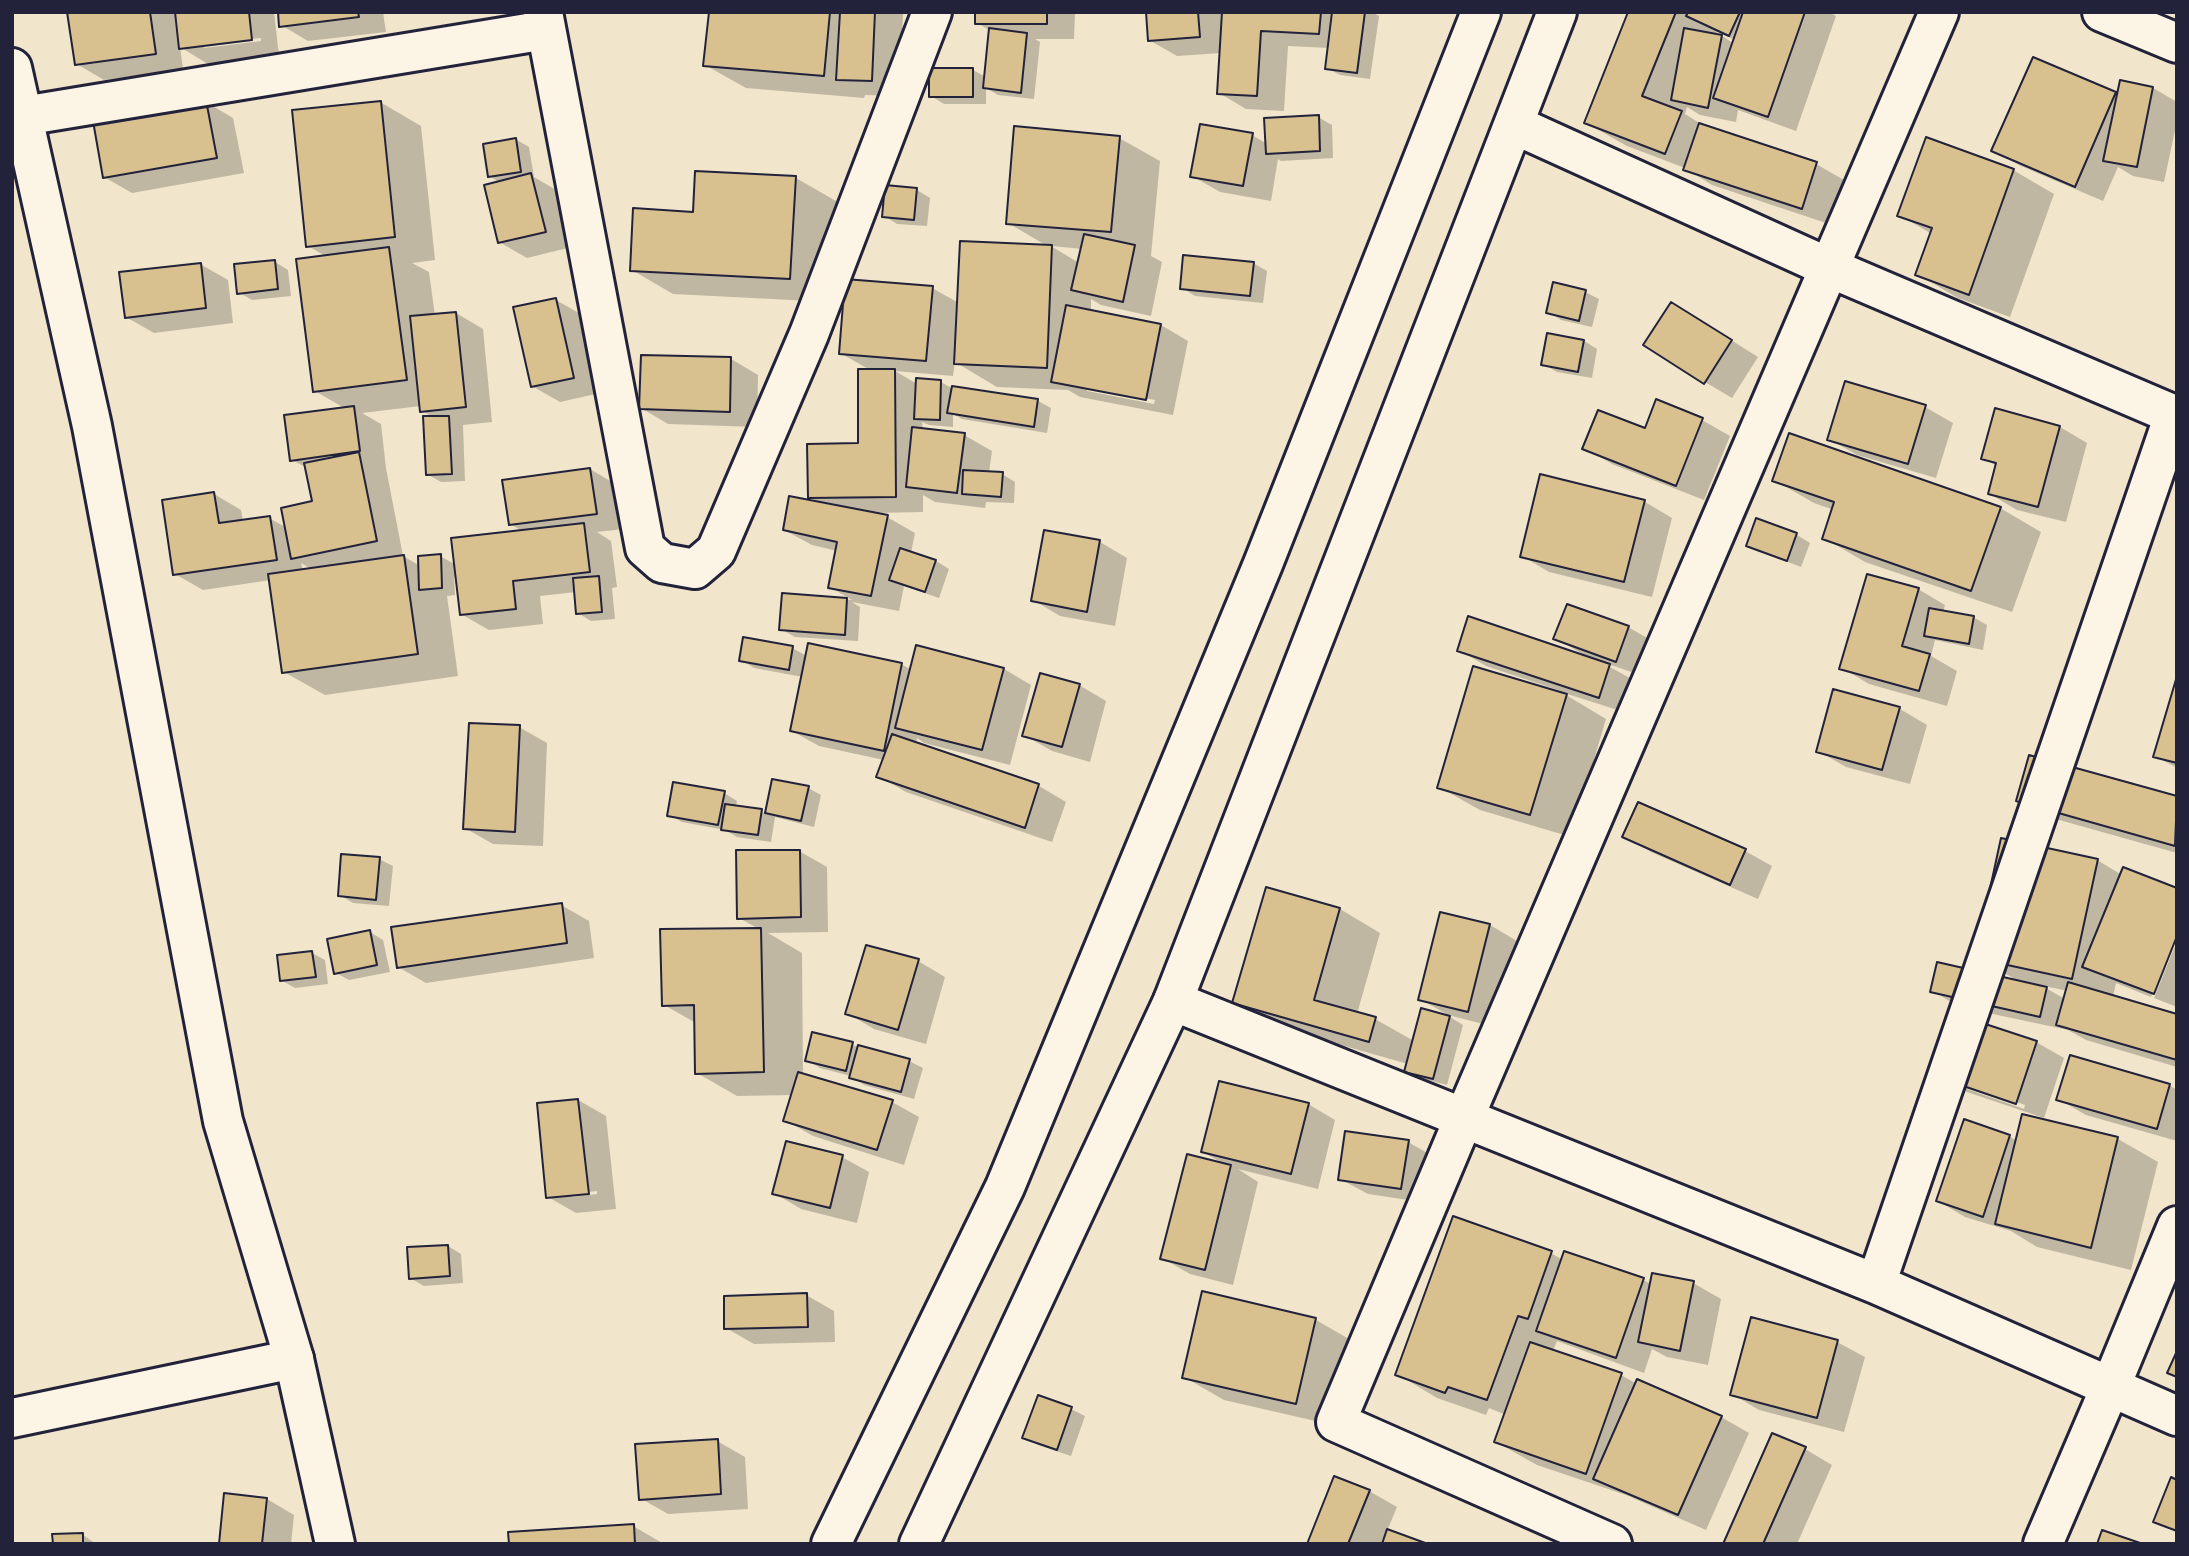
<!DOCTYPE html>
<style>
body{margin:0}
#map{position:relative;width:2189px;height:1556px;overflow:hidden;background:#f1e5cb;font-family:"Patrick Hand",sans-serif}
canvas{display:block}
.frame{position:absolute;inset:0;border:14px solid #22223b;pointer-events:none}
</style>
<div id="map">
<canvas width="2189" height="1556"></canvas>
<div class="frame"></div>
</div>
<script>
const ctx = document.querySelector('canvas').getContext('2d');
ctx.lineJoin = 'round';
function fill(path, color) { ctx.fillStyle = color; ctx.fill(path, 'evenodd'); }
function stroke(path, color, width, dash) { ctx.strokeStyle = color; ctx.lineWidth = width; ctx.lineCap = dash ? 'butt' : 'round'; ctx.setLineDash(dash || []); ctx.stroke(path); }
fill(new Path2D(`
 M 69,12 L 274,12 L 279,56 L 208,64 L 180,47 L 183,69 L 104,80 L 77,64 ZM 261,38 L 261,41 L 204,48 L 204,44 Z
 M 279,12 L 383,12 L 386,32 L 308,41 L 281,25 Z
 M 710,12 L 899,12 L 903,14 L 899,96 L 865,95 L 864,98 L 746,88 L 705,65 Z
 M 977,12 L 1075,12 L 1074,39 L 1035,39 L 1040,42 L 1034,99 L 998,95 L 986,88 L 986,104 L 944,104 L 931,96 L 973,70 L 986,77 L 991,31 L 977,23 Z
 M 1147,12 L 1372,12 L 1379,16 L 1370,79 L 1340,75 L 1327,68 L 1329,48 L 1288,46 L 1284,111 L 1246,109 L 1219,93 L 1221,53 L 1177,56 L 1149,40 Z
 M 1630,12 L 1829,12 L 1836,16 L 1796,131 L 1738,110 L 1736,122 L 1700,115 L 1687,107 L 1685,114 L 1706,127 L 1816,164 L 1844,180 L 1829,224 L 1712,185 L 1685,168 L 1627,146 L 1586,123 ZM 1717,32 L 1735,40 L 1734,44 L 1724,37 L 1716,36 Z
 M 2153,88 L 2177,102 L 2177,121 L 2164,182 L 2133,176 L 2118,167 L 2103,201 L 2021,166 L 1994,151 L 2115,93 L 2118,95 Z
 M 206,102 L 233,118 L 244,173 L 132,193 L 104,177 Z
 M 380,102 L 421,126 L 435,260 L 412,263 L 429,272 L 435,316 L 456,313 L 483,329 L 492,422 L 463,425 L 465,481 L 441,482 L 427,474 L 434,418 L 421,410 L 421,406 L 362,413 L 381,424 L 386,468 L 403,556 L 420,566 L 440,556 L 456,565 L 524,532 L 510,524 L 590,469 L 617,485 L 624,529 L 597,532 L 611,541 L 617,587 L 612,588 L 615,619 L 591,621 L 578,613 L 576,592 L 540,596 L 543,624 L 489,630 L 461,614 L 457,577 L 454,577 L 455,595 L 447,596 L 458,676 L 325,695 L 284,672 L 271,580 L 203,590 L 175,574 L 214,494 L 241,510 L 243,521 L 269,518 L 287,528 L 314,503 L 307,468 L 292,460 L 346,409 L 315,391 L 327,257 L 308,246 ZM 301,563 L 313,570 L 303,571 Z
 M 1318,117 L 1332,125 L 1333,158 L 1281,161 L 1278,159 L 1271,201 L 1220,192 L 1192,176 L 1252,135 L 1267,144 Z
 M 1119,138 L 1160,161 L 1151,256 L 1162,262 L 1151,316 L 1101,305 L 1091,299 L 1091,312 L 1161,325 L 1188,341 L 1173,415 L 1080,397 L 1068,390 L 997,387 L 955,362 L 953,376 L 895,371 L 917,384 L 941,382 L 953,389 L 1038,401 L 1051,408 L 1047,433 L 962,419 L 953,414 L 953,427 L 929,425 L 922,422 L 923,430 L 964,435 L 992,451 L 989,473 L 1002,474 L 1015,482 L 1014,503 L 986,502 L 985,508 L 935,502 L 923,495 L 923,512 L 874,513 L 887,517 L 915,533 L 911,553 L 936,561 L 949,569 L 939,598 L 904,586 L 899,611 L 852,602 L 860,607 L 858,641 L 795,637 L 781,629 L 784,595 L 852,600 L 830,587 L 837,551 L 812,545 L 784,530 L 820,503 L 809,497 L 860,445 L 872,371 L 840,353 L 932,288 L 959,303 L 1049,247 L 1008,223 ZM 1051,246 L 1083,249 L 1079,263 ZM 1087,387 L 1155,400 L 1154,404 L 1087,391 Z
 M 515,139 L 529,147 L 534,177 L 558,191 L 572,247 L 527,258 L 499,242 L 501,183 L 489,176 Z
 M 2013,170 L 2054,194 L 2010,317 L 1958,298 L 1917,274 L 1932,234 L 1899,215 Z
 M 796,178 L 836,201 L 831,302 L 673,294 L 632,270 L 695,214 Z
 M 917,190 L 930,198 L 927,226 L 897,224 L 884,216 Z
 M 275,262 L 288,270 L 291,296 L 252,300 L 238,292 Z
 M 1253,263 L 1267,271 L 1263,303 L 1195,296 L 1182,288 Z
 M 200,264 L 228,280 L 233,323 L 154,333 L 126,317 Z
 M 1585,292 L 1599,299 L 1592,327 L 1561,320 L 1548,312 Z
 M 556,300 L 584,316 L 600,393 L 560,402 L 532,386 Z
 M 1699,320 L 1758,357 L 1732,398 L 1705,382 Z
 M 1584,341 L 1597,349 L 1592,378 L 1557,372 L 1543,364 Z
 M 731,359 L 758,375 L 757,427 L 668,424 L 641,408 Z
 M 1846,384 L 1925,407 L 1953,423 L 1936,478 L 1857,455 L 1829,439 Z
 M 1702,420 L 1730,436 L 1704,500 L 1612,464 L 1585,448 L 1646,430 Z
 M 2060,427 L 2087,443 L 2066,522 L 2017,510 L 1990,494 L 1997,466 L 1983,458 Z
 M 1541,477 L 1645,502 L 1672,518 L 1652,597 L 1549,572 L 1522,556 Z
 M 1774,480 L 2000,508 L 2041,532 L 2012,612 L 1865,562 L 1824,538 L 1834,510 L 1814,503 Z
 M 1757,521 L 1797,535 L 1810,543 L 1801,567 L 1762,552 L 1748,545 Z
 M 1046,532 L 1100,542 L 1127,558 L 1115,626 L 1060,616 L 1033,600 Z
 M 1918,589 L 1945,605 L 1943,613 L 1973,617 L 1987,625 L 1983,650 L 1935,640 L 1931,656 L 1957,671 L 1947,706 L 1869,684 L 1842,668 Z
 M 1628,627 L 1656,643 L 1643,676 L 1611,665 L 1610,667 L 1637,682 L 1627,713 L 1561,692 L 1606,719 L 1571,837 L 1480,810 L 1439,787 L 1560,694 L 1561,691 L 1486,666 L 1459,650 L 1586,656 L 1555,638 Z
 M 792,648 L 807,656 L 901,664 L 912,670 L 1004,669 L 1031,685 L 1010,765 L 924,743 L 917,738 L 916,744 L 1039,786 L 1066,802 L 1052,842 L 906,792 L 878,776 L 884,760 L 819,746 L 792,731 L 803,677 L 754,668 L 741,660 Z
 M 2177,682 L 2177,768 L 2155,756 Z
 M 1079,685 L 1106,701 L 1090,762 L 1052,751 L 1024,735 Z
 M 1834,691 L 1900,709 L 1927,725 L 1910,784 L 1846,767 L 1818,751 Z
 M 519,727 L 547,743 L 543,846 L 493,844 L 465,828 Z
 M 773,781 L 808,788 L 821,795 L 814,827 L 775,817 L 771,842 L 737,837 L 725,830 L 682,822 L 669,815 L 724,793 L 737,801 L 736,807 L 761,811 L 766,814 Z
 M 2177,798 L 2177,853 L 2045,816 L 2018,800 Z
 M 1624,836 L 1745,851 L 1772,866 L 1758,899 L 1651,852 Z
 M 799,851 L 827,867 L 828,932 L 768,933 L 802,953 L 803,1075 L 892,1102 L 919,1117 L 904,1165 L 813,1136 L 785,1120 L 793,1095 L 737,1096 L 697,1073 L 696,1023 L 664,1005 L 759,929 L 739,918 Z
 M 379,859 L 393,866 L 389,906 L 353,903 L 340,895 Z
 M 2097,860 L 2122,875 L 2177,931 L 2151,997 L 2116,983 L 2113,997 L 2177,1016 L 2177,1067 L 2086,1040 L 2068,1030 L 1960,1007 L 1932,991 L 2018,981 L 1977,957 ZM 2044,986 L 2068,991 L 2065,999 L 2044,987 Z
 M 1267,889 L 1340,909 L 1380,933 L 1357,1014 L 1375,1019 L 1414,1041 L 1450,1017 L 1463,1025 L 1447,1085 L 1420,1078 L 1406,1071 L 1408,1064 L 1274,1026 L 1234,1002 Z
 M 561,905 L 589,921 L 594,958 L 426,983 L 398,967 Z
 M 1441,914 L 1490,925 L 1517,941 L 1495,1027 L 1448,1015 L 1420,999 Z
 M 370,932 L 383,940 L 390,972 L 349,980 L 336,973 Z
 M 2177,941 L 2177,1007 L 2154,998 Z
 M 312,953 L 325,960 L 328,984 L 295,988 L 281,980 Z
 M 918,961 L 945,977 L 926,1044 L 874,1029 L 847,1013 Z
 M 813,1034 L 909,1061 L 923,1068 L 914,1099 L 864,1085 L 851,1076 L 820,1068 L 807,1060 Z
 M 2036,1042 L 2064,1058 L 2044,1118 L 1967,1092 L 1940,1077 ZM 1967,1085 L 2025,1105 L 2024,1109 L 1967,1089 Z
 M 2169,1085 L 2177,1090 L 2177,1141 L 2086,1115 L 2058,1099 Z
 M 578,1100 L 606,1116 L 616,1209 L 576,1213 L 548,1197 ZM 597,1191 L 597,1194 L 572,1197 L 572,1194 Z
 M 1308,1104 L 1335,1120 L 1318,1189 L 1238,1169 L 1258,1182 L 1233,1285 L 1190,1274 L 1162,1258 L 1224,1164 L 1203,1152 Z
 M 2023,1116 L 2118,1139 L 2158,1162 L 2131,1270 L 2037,1247 L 2011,1231 L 1965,1217 L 1938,1201 L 2009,1136 L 2017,1141 Z
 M 1408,1142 L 1436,1158 L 1429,1203 L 1368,1194 L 1340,1179 Z
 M 842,1157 L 869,1172 L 857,1223 L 801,1209 L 774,1193 Z
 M 448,1246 L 461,1254 L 463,1283 L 424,1286 L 410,1278 Z
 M 1551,1253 L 1563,1260 L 1643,1280 L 1651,1284 L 1693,1283 L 1721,1299 L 1708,1365 L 1667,1357 L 1652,1349 L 1644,1373 L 1557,1341 L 1553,1351 L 1621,1375 L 1637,1384 L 1721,1417 L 1749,1433 L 1706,1530 L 1626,1495 L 1537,1465 L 1496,1442 L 1506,1415 L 1489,1408 L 1486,1415 L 1437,1398 L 1397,1374 Z
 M 1203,1293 L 1316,1320 L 1356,1343 L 1337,1426 L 1224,1400 L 1184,1377 Z
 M 806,1295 L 834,1311 L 835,1342 L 754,1344 L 726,1328 Z
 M 1837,1342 L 1865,1357 L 1844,1432 L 1759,1410 L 1732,1394 Z
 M 1071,1409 L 1085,1416 L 1071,1456 L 1038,1445 L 1024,1437 Z
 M 717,1441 L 745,1457 L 748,1509 L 668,1514 L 640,1498 Z
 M 1805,1449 L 1832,1465 L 1797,1544 L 1725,1544 Z
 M 1369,1491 L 1397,1507 L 1387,1531 L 1423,1544 L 1308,1544 Z
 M 267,1499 L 294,1515 L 291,1544 L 221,1544 Z
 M 633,1526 L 664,1544 L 511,1544 Z
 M 83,1535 L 96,1544 L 54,1544 Z`), '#0003');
const building = new Path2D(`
 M 67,12 L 150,12 L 156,54 L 75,65 Z
 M 175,12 L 249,12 L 252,40 L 179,49 Z
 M 278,12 L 358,12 L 359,17 L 279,27 Z
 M 709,12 L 830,12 L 824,76 L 703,66 Z
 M 840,12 L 875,12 L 872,81 L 836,80 Z
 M 975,12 L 1047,12 L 1047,24 L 975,24 Z
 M 1146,12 L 1198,12 L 1200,37 L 1148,41 Z
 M 1222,12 L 1321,12 L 1319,34 L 1261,31 L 1257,96 L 1217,94 Z
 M 1332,12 L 1365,12 L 1357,73 L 1325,69 Z
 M 1628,12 L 1676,12 L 1642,96 L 1682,111 L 1665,154 L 1584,123 Z
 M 1688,12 L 1740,12 L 1729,36 L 1686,16 Z
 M 1743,12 L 1805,12 L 1768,117 L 1713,98 Z
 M 989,28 L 1027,33 L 1021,93 L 983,88 Z
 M 1684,28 L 1722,35 L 1708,108 L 1671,100 Z
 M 2033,57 L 2116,92 L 2075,187 L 1991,151 Z
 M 929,68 L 973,68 L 973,97 L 929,97 Z
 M 2120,80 L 2153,87 L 2137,167 L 2103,161 Z
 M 206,100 L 217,158 L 103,178 L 93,121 Z
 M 381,101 L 395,237 L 306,247 L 292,110 Z
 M 1319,115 L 1320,151 L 1266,154 L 1264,118 Z
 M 1699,123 L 1817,162 L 1802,209 L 1683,170 Z
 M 1200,124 L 1253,133 L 1243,186 L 1190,177 Z
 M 1014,126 L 1120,136 L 1111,232 L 1006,224 Z
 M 1926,137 L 2014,169 L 1969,295 L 1915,275 L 1932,228 L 1897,216 Z
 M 516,138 L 521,172 L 488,177 L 483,144 Z
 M 695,171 L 796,176 L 790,279 L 630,271 L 633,208 L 693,212 Z
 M 531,173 L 546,232 L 498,243 L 484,185 Z
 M 885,185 L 917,188 L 914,220 L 882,217 Z
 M 1084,234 L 1135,245 L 1123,302 L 1071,290 Z
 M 960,241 L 1052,245 L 1047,368 L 954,364 Z
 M 389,247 L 407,380 L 313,392 L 296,259 Z
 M 1183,255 L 1254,262 L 1250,296 L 1180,289 Z
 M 275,260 L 278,289 L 237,294 L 234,264 Z
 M 201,263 L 206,308 L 125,318 L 119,272 Z
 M 845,279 L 933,286 L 926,361 L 839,354 Z
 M 1553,282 L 1586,290 L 1579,321 L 1546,313 Z
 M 556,298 L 574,378 L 531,387 L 513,307 Z
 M 1671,302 L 1732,340 L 1704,384 L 1643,345 Z
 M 1066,305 L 1161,324 L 1146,400 L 1051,382 Z
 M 456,312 L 466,407 L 420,412 L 410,316 Z
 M 1547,333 L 1584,340 L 1578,372 L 1541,365 Z
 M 641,355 L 731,357 L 730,412 L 639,409 Z
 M 858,369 L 895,369 L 896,497 L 808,498 L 807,444 L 858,443 Z
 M 916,378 L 941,380 L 940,420 L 914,419 Z
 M 1845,381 L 1926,405 L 1908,464 L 1827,440 Z
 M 952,386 L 1038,399 L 1034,427 L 947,413 Z
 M 1656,399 L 1703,418 L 1676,486 L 1582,449 L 1598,410 L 1645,428 Z
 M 354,406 L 360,451 L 290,461 L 284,415 Z
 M 1995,408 L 2060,426 L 2038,507 L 1988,494 L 1996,463 L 1981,459 Z
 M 423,416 L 449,416 L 452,474 L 426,475 Z
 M 912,427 L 965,433 L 957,493 L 906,487 Z
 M 1789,433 L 2001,507 L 1971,591 L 1822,539 L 1834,502 L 1772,481 Z
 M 359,452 L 377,541 L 291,559 L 281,508 L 312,501 L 304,463 Z
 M 590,468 L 597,514 L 509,525 L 502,480 Z
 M 963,470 L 1003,472 L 1001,497 L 962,494 Z
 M 1540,474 L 1645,500 L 1624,582 L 1520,557 Z
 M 214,492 L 219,523 L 270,516 L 277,560 L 173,575 L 162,500 Z
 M 789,496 L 888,515 L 871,596 L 828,588 L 837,542 L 783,530 Z
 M 1756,518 L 1797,533 L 1787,561 L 1746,546 Z
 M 584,523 L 590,572 L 513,581 L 516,609 L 460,615 L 451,538 Z
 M 1044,530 L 1100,540 L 1087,612 L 1031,601 Z
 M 900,548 L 936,560 L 925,592 L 889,580 Z
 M 441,554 L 442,588 L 419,590 L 418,556 Z
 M 404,555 L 418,654 L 282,673 L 268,574 Z
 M 1867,574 L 1919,588 L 1902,646 L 1930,654 L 1919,691 L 1839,669 Z
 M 599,576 L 602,612 L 576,614 L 573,578 Z
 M 782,593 L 847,598 L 845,635 L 779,630 Z
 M 1567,604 L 1629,626 L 1616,662 L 1553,639 Z
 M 1929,608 L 1974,616 L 1969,644 L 1924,636 Z
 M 1468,616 L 1610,664 L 1599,698 L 1457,651 Z
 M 743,637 L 793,646 L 789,670 L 739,661 Z
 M 808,643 L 902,663 L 884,751 L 790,731 Z
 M 916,645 L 1004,668 L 982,750 L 895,728 Z
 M 1473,666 L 1567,694 L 1530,815 L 1437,788 Z
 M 1040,673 L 1080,684 L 1062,747 L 1022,736 Z
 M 2177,676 L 2177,763 L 2153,757 Z
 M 1833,689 L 1900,707 L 1882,770 L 1816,752 Z
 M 469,723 L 520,725 L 515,832 L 463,829 Z
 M 892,734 L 1039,784 L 1025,828 L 876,777 Z
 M 2029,755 L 2177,796 L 2175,846 L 2016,801 Z
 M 772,779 L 809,786 L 801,821 L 765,813 Z
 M 673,782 L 725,791 L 718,825 L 667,816 Z
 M 1638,802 L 1746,849 L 1730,885 L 1622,837 Z
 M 725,804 L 762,809 L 758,835 L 721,830 Z
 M 2001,838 L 2098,859 L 2072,979 L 1975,958 Z
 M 736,850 L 800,850 L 801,917 L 737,919 Z
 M 341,854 L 380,857 L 376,900 L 338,896 Z
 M 2123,867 L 2177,888 L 2177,936 L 2154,994 L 2082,967 Z
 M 1266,887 L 1340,908 L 1314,1000 L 1376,1017 L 1369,1042 L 1232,1003 Z
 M 562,903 L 567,943 L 397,968 L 391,927 Z
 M 1440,912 L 1490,924 L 1468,1012 L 1418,1000 Z
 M 761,928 L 764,1072 L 695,1074 L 694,1005 L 662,1006 L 660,929 Z
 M 370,930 L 377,965 L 334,974 L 327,939 Z
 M 866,945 L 919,959 L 898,1030 L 845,1014 Z
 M 312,951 L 316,977 L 280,981 L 277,955 Z
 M 1937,962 L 2047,987 L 2040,1017 L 1930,992 Z
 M 2068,982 L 2177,1014 L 2177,1060 L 2056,1025 Z
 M 1421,1008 L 1450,1016 L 1433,1079 L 1404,1072 Z
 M 1958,1015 L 2037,1041 L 2016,1104 L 1937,1077 Z
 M 812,1032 L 853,1042 L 846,1071 L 805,1061 Z
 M 858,1045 L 910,1059 L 901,1092 L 849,1078 Z
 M 2070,1055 L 2170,1084 L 2157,1129 L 2056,1100 Z
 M 798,1072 L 893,1100 L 877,1150 L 783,1121 Z
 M 1219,1081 L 1309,1103 L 1291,1174 L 1201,1152 Z
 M 578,1099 L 589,1194 L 546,1198 L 537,1103 Z
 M 2022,1114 L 2118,1137 L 2091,1248 L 1995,1224 Z
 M 1964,1119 L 2010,1135 L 1983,1217 L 1936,1201 Z
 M 1345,1131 L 1409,1140 L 1401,1189 L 1338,1180 Z
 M 786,1141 L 843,1155 L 830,1208 L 772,1194 Z
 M 1187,1154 L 1231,1165 L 1205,1270 L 1160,1259 Z
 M 1453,1216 L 1552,1251 L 1528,1319 L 1518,1316 L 1487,1400 L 1448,1387 L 1445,1393 L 1395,1375 Z
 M 448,1245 L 450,1276 L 409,1279 L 407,1247 Z
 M 1564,1251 L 1644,1278 L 1616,1358 L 1536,1331 Z
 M 1652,1273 L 1694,1281 L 1680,1351 L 1638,1342 Z
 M 1202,1291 L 1316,1318 L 1296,1404 L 1182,1378 Z
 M 807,1293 L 808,1327 L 724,1329 L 724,1296 Z
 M 1751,1317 L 1838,1340 L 1817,1418 L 1730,1395 Z
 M 1530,1342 L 1622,1373 L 1586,1474 L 1494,1442 Z
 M 2177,1351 L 2177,1377 L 2167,1373 Z
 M 1637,1379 L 1722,1416 L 1678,1515 L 1593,1479 Z
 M 1038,1395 L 1072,1407 L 1057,1450 L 1022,1438 Z
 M 1772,1433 L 1806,1447 L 1763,1544 L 1723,1544 Z
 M 718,1439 L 721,1494 L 639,1500 L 635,1444 Z
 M 1334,1476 L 1370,1490 L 1348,1544 L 1307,1544 Z
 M 2171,1477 L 2177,1480 L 2177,1531 L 2153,1522 Z
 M 224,1493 L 267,1498 L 262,1544 L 219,1544 Z
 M 634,1524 L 635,1544 L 509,1544 L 508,1532 Z
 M 1387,1529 L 1428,1544 L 1382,1544 Z
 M 2102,1530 L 2143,1544 L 2097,1544 Z
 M 83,1533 L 83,1544 L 53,1544 L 52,1534 Z`);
fill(building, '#d8c08f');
stroke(building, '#22223b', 2);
const street = new Path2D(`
 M 543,12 L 645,548 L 662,563 L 695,569 L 716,551 L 809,334 L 932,12
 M 2102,12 L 2177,43
 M 23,116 L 546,30
 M 1515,125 L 1830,268 L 2177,416
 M 1173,1001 L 1876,1284 L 2177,1416
 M 1876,1284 L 2174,415
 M 12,1418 L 294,1359
 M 1612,1544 L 1336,1422 L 1464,1118 L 1939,12
 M 2043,1544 L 2110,1388 L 2177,1226`);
const secondary = new Path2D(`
 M 12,68 L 92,426 L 223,1121 L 294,1359 L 335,1544
 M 831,1544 L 1005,1187 L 1263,564 L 1481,12
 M 919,1544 L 1173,1001 L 1557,12`);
stroke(street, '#22223b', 44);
stroke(secondary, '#22223b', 44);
stroke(street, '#fcf5e5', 38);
stroke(secondary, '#fcf5e5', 38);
</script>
